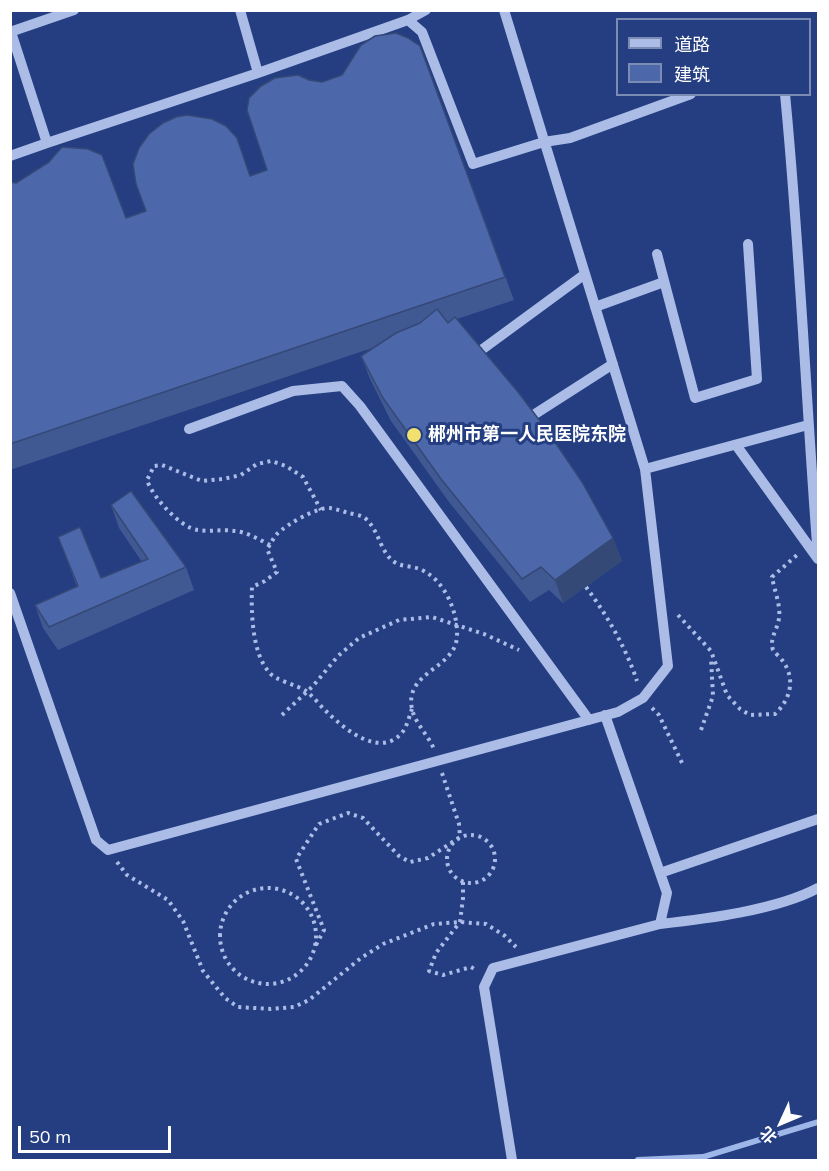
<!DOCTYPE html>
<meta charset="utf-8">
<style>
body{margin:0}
#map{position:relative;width:829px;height:1171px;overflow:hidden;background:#243e81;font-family:Mulish,"Noto Sans SC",sans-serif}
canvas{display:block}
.frame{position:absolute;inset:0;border:12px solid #fff;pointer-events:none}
.legend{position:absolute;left:616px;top:18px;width:195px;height:78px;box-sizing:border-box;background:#243e81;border:2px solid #7c8bb3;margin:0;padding:8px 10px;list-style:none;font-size:18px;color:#fff}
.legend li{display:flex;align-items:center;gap:12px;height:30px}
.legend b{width:30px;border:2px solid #7c8bb3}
.north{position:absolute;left:751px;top:1093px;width:60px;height:60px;-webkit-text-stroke:4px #243e81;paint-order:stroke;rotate:226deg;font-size:16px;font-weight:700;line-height:24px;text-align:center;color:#fff}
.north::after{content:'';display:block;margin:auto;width:21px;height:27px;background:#fff;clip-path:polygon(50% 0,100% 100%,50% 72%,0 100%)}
.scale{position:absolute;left:18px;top:1126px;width:153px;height:27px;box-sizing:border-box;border:3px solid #fff;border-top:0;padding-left:8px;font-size:18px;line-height:21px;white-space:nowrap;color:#fff;-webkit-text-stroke:4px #243e81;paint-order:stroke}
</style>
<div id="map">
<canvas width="829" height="1171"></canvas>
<div class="frame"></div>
<ul class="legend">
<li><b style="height:8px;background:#abbde7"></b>道路</li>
<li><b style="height:16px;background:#4c68aa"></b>建筑</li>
</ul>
<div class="north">北</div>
<div class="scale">50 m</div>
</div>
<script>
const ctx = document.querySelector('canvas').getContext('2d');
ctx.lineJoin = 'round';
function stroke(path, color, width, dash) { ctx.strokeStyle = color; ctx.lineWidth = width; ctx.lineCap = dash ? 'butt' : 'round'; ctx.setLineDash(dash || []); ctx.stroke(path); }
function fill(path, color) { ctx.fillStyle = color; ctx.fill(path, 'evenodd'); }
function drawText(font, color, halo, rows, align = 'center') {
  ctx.font = font + ' Mulish,"Noto Sans SC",sans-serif'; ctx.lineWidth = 6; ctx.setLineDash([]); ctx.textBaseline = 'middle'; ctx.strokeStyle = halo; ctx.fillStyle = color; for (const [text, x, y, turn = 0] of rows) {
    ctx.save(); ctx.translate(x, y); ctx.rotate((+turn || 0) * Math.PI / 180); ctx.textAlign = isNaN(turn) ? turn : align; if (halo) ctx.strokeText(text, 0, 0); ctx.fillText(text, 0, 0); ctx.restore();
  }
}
stroke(new Path2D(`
 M 638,1160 L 703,1157 L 818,1122`), '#9fb6e8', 6);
stroke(new Path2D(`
 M 270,545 C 260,540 247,532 235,531 C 223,529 210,532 198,530 C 180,528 152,496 147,480 L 154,466 L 162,465 L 202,481 L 223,479 L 241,475 L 257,464 L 271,461 L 286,466 L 303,477 L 321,510
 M 586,587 C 607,615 626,648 637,681
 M 678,615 L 711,651 L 727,695 L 740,709 L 750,715 L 775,714 C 791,699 796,678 782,660 C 780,657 775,653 773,650 C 769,638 778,629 779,618 C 781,606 774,589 772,577 L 797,555
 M 652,708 L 659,715 L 683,765
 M 412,709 C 409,717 407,727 401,734 C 379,757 346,730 329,714 C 321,707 314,697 306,691 C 297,685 274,680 269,672 C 252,653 251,612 252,587 L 265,581 L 277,572 L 267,549 C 271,544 273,538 277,534 C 287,524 317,507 330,508 C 336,509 342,511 348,513 C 353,514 361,515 365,518 C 380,531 380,554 396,563 C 403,567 414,566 422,570 C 445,581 458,612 457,636 C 456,669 404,671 412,709 C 415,723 428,735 434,749
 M 282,715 L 313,686 L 338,656 L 359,638 L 399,620 L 432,617 L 484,634 L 519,650
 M 701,730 L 713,696 L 711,658
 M447 859a24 24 0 1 1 48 0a24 24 0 1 1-48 0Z
 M 117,862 L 127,875 L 168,900 L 183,921 L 203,971 L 225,998 L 238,1007 L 271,1009 L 294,1007 L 309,1000 L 361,958 L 383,944 L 434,924 L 460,922 L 486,924 L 505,936 L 516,947
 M 463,882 L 463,898 L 460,922 L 436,953 L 429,971 L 443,975 L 471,967 L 476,970
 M220 936a48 48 0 1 1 96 0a48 48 0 1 1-96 0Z
 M 316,945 L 324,930 L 296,859 L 319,824 L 348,813 L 363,818 L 399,856 L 410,862 L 428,858 L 460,837 L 459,824 L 442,773`), '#abbde7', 4, [3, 4.5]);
stroke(new Path2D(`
 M 240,10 L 258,73
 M 408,20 L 422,32 L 473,164 L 544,142 L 570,138 L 691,94
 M 10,32 L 74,10
 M 785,94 C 800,248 806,403 818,557
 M 47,143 L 258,73 L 408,20 L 426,10
 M 10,156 L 47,143 L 11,32
 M 657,254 L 695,398 L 757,379 L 748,244
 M 595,307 L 664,282
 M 480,351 L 585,274
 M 535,414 L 613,364
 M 189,429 L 293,391 L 342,386 L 360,406 L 589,720
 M 736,445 L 818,559
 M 645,469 L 808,425
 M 10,593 L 96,840 L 108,850 L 618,712 L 643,698 L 668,666 L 645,469 L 504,10
 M 660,873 L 818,819
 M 660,924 C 706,919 777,910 818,888
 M 512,1160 L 484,987 L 493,968 L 660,924 L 667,893 L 605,715`), '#abbde7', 10);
fill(new Path2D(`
 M 420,46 L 514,300 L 457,319 L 613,538 L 622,561 L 563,603 L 549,590 L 530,602 L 449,502 L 391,421 L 370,379 L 361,356 L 375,347 L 10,470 L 10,182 L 126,218 L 267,170 L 309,80 L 322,82 Z
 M 111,505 L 186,567 L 194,590 L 58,650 L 43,628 L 35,605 L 77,587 L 58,537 L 101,578 L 142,562 L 119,528 Z`), '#415992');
fill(new Path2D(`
 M 613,538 L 622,561 L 563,603 L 555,580 Z`), '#354977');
const building = new Path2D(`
 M 396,33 L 408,38 L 420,46 L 505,277 L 10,444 L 10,182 L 16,183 L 49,162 L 62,147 L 88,149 L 102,155 L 126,218 L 146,211 L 136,184 L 133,164 L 139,148 L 149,134 L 163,123 L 176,117 L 187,115 L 212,119 L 226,126 L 237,138 L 250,176 L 267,170 L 247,110 L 249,98 L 261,86 L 275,78 L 298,75 L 309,80 L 322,82 L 342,75 L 361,45 L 375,36 Z
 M 437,309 L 448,323 L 455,317 L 518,392 L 546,429 L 582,482 L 613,538 L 555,580 L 541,567 L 522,579 L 441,479 L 383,398 L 361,356 L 396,333 L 420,323 Z
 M 131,491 L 186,567 L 49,627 L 35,605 L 78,586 L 58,537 L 80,527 L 101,578 L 148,559 L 111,505 Z`);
fill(building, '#4c68aa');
stroke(building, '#354977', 1.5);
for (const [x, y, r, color] of [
 [414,435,8,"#f1df6e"]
]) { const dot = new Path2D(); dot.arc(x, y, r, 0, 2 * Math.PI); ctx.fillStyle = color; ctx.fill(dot); stroke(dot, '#243e81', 2); }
drawText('bold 18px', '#fff', '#243e81', [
 ["郴州市第一人民医院东院",428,435]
], 'left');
</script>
